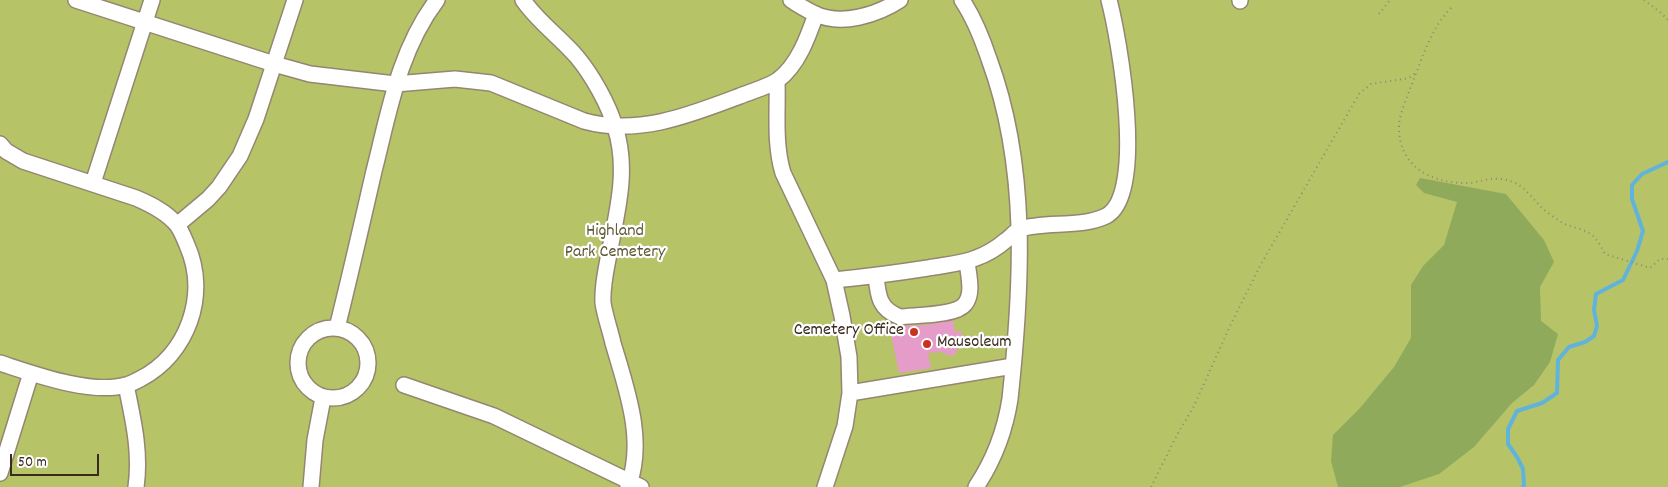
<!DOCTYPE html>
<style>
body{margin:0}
#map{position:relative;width:1668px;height:487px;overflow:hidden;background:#ede3c4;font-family:Dekko,sans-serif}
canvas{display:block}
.scale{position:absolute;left:10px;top:454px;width:89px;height:22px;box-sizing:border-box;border:2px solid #3b2a1e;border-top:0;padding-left:6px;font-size:15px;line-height:18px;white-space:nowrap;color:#3b2a1e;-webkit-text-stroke:4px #fff;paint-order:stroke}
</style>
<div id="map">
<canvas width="1668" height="487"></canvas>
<div class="scale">50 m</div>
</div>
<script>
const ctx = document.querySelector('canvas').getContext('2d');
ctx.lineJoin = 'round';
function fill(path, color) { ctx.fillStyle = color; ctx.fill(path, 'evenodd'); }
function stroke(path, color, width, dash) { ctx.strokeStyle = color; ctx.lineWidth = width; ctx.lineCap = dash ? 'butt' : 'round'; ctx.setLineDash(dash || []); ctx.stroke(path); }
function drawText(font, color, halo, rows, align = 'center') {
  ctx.font = font + ' Dekko,sans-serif'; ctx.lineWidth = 4.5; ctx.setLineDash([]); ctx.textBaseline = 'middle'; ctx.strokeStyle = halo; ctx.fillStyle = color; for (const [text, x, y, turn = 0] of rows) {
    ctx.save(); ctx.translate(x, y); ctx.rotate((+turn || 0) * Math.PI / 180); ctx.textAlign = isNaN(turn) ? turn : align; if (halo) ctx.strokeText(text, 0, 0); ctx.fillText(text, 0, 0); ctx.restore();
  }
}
fill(new Path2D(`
 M 0,0 L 1668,0 L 1668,487 L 0,487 Z`), '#b6c467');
fill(new Path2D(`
 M 1420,178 L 1506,194 L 1544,240 L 1554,262 L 1540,287 L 1541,321 L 1558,334 L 1550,362 L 1534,385 L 1512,403 L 1474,447 L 1439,474 L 1400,487 L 1338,487 L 1331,461 L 1333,435 L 1360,408 L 1394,367 L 1411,338 L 1411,285 L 1423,266 L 1444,245 L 1457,202 L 1424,193 L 1416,185 Z`), '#90aa5c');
stroke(new Path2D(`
 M 1523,487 L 1524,485 L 1523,469 L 1517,457 L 1508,444 L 1508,429 L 1517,411 L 1542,403 L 1557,393 L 1558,360 L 1569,347 L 1585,342 L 1594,336 L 1597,326 L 1594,310 L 1596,294 L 1623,280 L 1637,251 L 1643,231 L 1632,199 L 1632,185 L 1642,174 L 1668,162`), '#61b3dc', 4);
fill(new Path2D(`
 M 953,320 L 955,332 L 961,331 L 963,342 L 953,356 L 947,355 L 943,352 L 928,353 L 931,368 L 899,373 L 891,335 L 896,334 L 894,325 L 901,326 L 926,325 Z`), '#e69cc9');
const minor = new Path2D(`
 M 76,0 L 274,64 L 310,74 L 395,84 L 455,79 L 491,83 L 584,121 C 638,136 690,115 740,96 C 752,91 768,87 778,80 C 798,65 808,37 816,14
 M 523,0 C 538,22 560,37 577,57 C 592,75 609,105 615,127 C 629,169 617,212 609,254 C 606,270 602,286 603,303 C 605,316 610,330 613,343 C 626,388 646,440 628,487
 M 791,0 C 798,5 807,10 815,14 C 842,26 877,15 900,0
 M 962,0 C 974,18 982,38 989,59 C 1029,167 1022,286 1010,399 C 1005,431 994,460 976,487
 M 1240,1 L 1240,0
 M 777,81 C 778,112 774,143 783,173 L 834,280 L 842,316 L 849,357 L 850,393 L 845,426 L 825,487
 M 0,144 L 6,151 L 23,161 L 136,198 C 150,204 167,212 177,225 C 181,230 184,238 187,245 C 209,295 188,354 140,379 C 136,381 131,384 126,385 C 91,395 34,374 0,363
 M 93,183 L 152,0
 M 177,225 L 208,199 L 219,187 L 240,156 L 256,119 L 295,0
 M 876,276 C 878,296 879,309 900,317 C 915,315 956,316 965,304 C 974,293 968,274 967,261
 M 834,280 C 865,277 896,273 928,268 C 944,265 961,264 976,258 C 987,254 997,248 1005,241 C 1010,238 1015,231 1020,229 C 1045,221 1082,228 1106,216 C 1147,195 1119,38 1109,0
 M298 363a35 35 0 1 1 70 0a35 35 0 1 1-70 0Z
 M 337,328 C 350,276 362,223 374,171 C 389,112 399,50 437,0
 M 126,385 C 133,419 141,452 136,487
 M 404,385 L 494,416 L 641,487
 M 850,393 L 1013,366
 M 0,473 L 31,373
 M 311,487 L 315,440 L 323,398`);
stroke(minor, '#948671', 18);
stroke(new Path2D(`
 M 1644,0 L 1660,12 L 1668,20
 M 1451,8 C 1430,29 1421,62 1410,89 C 1406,100 1400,113 1399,125 C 1398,164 1427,182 1463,183 C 1476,184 1488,177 1501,179 C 1520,181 1528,193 1540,206 C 1546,212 1554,217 1561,222 C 1571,228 1583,228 1592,235 C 1598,240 1601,247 1605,254 L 1650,268 L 1660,259 L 1668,259
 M 1379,14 L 1390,0
 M 1151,487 L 1177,435 L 1194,406 L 1230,326 L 1260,266 L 1359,94 L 1371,84 L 1409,78 L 1417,72`), '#948671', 2, [1, 4]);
stroke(minor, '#fff', 15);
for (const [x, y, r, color] of [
 [914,332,5,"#c8321e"],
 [927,344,5,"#c8321e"]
]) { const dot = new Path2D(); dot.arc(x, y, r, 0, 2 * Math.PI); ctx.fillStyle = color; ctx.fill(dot); stroke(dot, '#fff', 2); }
drawText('18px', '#605834', '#fff', [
 ["Highland",615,233],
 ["Park Cemetery",615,254]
]);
drawText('18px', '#3b2a1e', '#fff', [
 ["Cemetery Office",904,332],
 ["Mausoleum",937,344,"left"]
], 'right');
</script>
